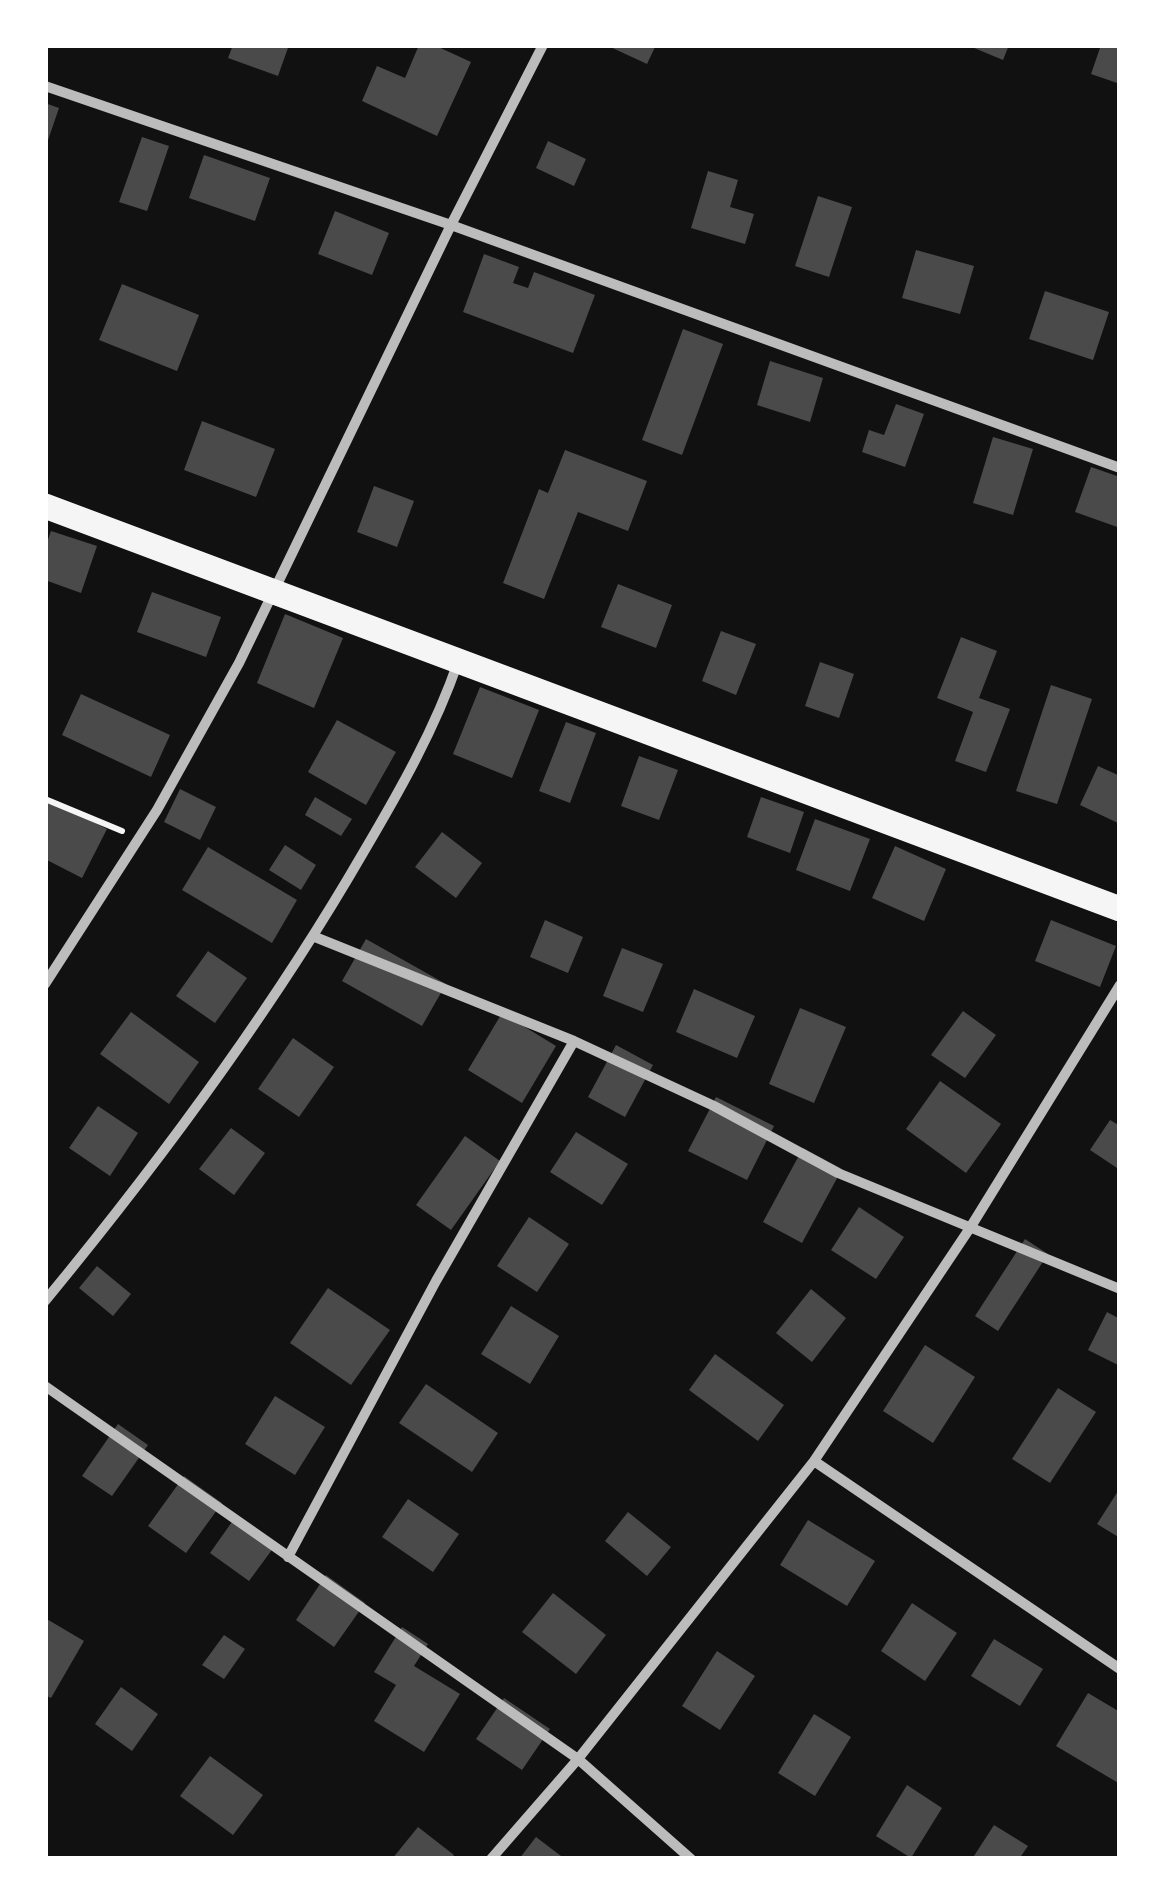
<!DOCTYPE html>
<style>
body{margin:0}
#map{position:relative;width:1165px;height:1904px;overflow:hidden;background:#111;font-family:"DejaVu Sans",sans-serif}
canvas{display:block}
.frame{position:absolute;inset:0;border:48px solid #fff;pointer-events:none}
</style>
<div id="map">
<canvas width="1165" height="1904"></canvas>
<div class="frame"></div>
</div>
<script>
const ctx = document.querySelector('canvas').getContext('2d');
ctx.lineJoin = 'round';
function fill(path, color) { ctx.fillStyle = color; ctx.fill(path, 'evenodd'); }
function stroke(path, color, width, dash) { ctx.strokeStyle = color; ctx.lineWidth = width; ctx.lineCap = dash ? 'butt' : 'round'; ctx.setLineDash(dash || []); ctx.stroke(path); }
fill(new Path2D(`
 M 233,45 L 289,45 L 278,76 L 228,58 Z
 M 419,45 L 434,45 L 471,62 L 437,136 L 362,101 L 377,66 L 405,78 Z
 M 606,45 L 656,45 L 647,64 Z
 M 967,45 L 1009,45 L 1003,60 Z
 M 1101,45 L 1120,45 L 1120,84 L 1091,74 Z
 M 45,103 L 59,108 L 46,146 L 45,146 Z
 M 142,137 L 169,146 L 147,211 L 119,202 Z
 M 548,141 L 586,159 L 574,186 L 536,168 Z
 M 204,155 L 270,178 L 255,221 L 189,198 Z
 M 708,171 L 738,180 L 730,207 L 754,214 L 745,244 L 691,228 Z
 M 818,196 L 852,207 L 829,277 L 795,266 Z
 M 335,211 L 389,233 L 372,275 L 318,254 Z
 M 916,250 L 974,266 L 960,314 L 902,298 Z
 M 484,254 L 519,267 L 513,283 L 528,288 L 534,272 L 595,295 L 573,353 L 463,312 Z
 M 122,284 L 199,315 L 177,371 L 99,340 Z
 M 1045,291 L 1109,312 L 1093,360 L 1029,339 Z
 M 683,329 L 723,344 L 682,455 L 642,440 Z
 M 770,361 L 823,378 L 810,422 L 757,405 Z
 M 896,404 L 924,414 L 905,467 L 862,452 L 869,430 L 884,435 Z
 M 202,421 L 275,449 L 256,497 L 184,470 Z
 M 993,437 L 1033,449 L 1013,515 L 973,503 Z
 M 565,450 L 647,481 L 628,531 L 578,512 L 544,599 L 503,583 L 539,489 L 548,493 Z
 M 1091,467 L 1120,477 L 1120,528 L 1075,512 Z
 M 374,486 L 414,501 L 397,547 L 357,532 Z
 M 51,531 L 97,546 L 81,593 L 45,580 L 45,548 Z
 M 618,584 L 672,605 L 656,648 L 601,627 Z
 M 152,592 L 221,617 L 206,657 L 137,632 Z
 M 285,614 L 343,638 L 314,708 L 257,683 Z
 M 721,631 L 756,644 L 736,695 L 702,681 Z
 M 961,637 L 997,651 L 979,698 L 1010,709 L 986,772 L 955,761 L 973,712 L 937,698 Z
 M 820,662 L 854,674 L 839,718 L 805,706 Z
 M 1051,685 L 1092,699 L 1057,804 L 1016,791 Z
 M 480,687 L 539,710 L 512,778 L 453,754 Z
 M 81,694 L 170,735 L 151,777 L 62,735 Z
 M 337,720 L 396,752 L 366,805 L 308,772 Z
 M 566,722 L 596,733 L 570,803 L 539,791 Z
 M 639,756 L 678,770 L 659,820 L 621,806 Z
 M 1098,766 L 1120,776 L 1120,824 L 1080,805 Z
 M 180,789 L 216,807 L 200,840 L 164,822 Z
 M 45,797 L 107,829 L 82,878 L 45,859 Z
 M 315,797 L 352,819 L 341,836 L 305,815 Z
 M 761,797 L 804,812 L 790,853 L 747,837 Z
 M 815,819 L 870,839 L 850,891 L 796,870 Z
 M 442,832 L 482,863 L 456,898 L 415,867 Z
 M 285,845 L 316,865 L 301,890 L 269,870 Z
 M 895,846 L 946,869 L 924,921 L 872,898 Z
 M 208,847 L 297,900 L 272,943 L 182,890 Z
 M 545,920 L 583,937 L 568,973 L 530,957 Z
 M 1051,920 L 1116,946 L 1100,987 L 1035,961 Z
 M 366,939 L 446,984 L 422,1026 L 342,981 Z
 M 622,948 L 663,964 L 643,1012 L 603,996 Z
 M 208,951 L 247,978 L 215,1023 L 176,996 Z
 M 694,989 L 755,1016 L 737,1058 L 676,1032 Z
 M 800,1008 L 846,1027 L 814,1103 L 769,1084 Z
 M 963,1011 L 996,1035 L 965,1078 L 931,1055 Z
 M 131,1012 L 199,1062 L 169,1104 L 100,1054 Z
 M 502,1013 L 556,1046 L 522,1103 L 468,1070 Z
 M 293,1038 L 334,1067 L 299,1117 L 258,1089 Z
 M 616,1045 L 653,1065 L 625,1117 L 588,1097 Z
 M 940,1081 L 1001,1124 L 966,1173 L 906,1129 Z
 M 716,1097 L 774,1126 L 747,1180 L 688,1151 Z
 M 98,1106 L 138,1133 L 110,1176 L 69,1148 Z
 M 1110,1120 L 1120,1126 L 1120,1170 L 1090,1150 Z
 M 231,1128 L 265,1153 L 234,1195 L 199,1169 Z
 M 576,1132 L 628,1164 L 602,1205 L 550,1172 Z
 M 465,1136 L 500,1161 L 451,1230 L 416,1205 Z
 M 803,1148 L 842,1169 L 802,1243 L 763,1222 Z
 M 859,1207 L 904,1237 L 876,1279 L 831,1250 Z
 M 529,1217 L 569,1244 L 537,1292 L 497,1266 Z
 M 1025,1239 L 1048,1254 L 998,1331 L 975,1316 Z
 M 97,1266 L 131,1294 L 113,1316 L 79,1288 Z
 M 328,1288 L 390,1330 L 351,1385 L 290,1343 Z
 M 811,1289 L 846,1318 L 812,1362 L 776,1333 Z
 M 511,1306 L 559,1336 L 530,1384 L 481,1354 Z
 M 1107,1312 L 1120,1319 L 1120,1366 L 1088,1350 Z
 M 925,1345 L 975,1377 L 933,1443 L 883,1411 Z
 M 715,1354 L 784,1405 L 758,1441 L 689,1390 Z
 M 426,1384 L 498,1433 L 472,1472 L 399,1423 Z
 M 1058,1388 L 1096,1412 L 1050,1483 L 1012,1459 Z
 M 275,1396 L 325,1427 L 295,1475 L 245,1444 Z
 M 118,1424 L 148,1445 L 112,1496 L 82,1476 Z
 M 184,1476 L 222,1503 L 186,1553 L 148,1526 Z
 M 1120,1488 L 1120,1538 L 1097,1524 Z
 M 408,1499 L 459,1534 L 433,1572 L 382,1537 Z
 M 628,1512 L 671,1547 L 647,1576 L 605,1541 Z
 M 234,1519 L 274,1547 L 249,1581 L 210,1553 Z
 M 808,1520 L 875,1561 L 847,1606 L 780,1565 Z
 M 326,1575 L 365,1603 L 334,1647 L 296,1620 Z
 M 553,1593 L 606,1635 L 576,1674 L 522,1632 Z
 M 912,1603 L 957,1633 L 925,1681 L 881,1651 Z
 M 45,1618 L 84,1641 L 51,1698 L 45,1695 Z
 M 402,1627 L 428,1644 L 414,1666 L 460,1694 L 424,1752 L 374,1721 L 396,1685 L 374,1672 Z
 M 224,1635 L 245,1649 L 224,1679 L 202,1665 Z
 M 994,1639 L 1043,1669 L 1020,1706 L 971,1676 Z
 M 717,1651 L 755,1676 L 720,1730 L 682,1706 Z
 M 121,1687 L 158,1714 L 132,1751 L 95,1724 Z
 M 1088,1693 L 1120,1712 L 1120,1784 L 1056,1746 Z
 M 504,1698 L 550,1729 L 522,1770 L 476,1739 Z
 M 814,1714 L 851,1737 L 815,1796 L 778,1773 Z
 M 210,1756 L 263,1795 L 233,1835 L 180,1796 Z
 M 907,1785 L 942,1808 L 911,1858 L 876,1836 Z
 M 994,1825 L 1028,1846 L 1019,1859 L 972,1859 Z
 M 418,1827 L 454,1855 L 451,1859 L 392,1859 Z
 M 536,1837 L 565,1859 L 519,1859 Z`), '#4a4a4a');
stroke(new Path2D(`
 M 45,799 L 122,831`), '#f5f5f5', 6);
stroke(new Path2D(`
 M 45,86 L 451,225 L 1120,468
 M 315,937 L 574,1041 L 714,1106 L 838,1173 L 1120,1289
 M 45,984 L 157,810 L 239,663 L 451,225 L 543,45
 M 45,1301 C 162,1159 271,1012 363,853 C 399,792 435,729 458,662
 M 45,1386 L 578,1759 L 691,1859
 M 814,1461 L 1120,1669
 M 288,1557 L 436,1281 L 574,1041
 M 491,1859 L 578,1759 L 814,1461 L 970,1228 L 1120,985`), '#bcbcbc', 10);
stroke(new Path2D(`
 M 45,506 L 1120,909`), '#f5f5f5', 25);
</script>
